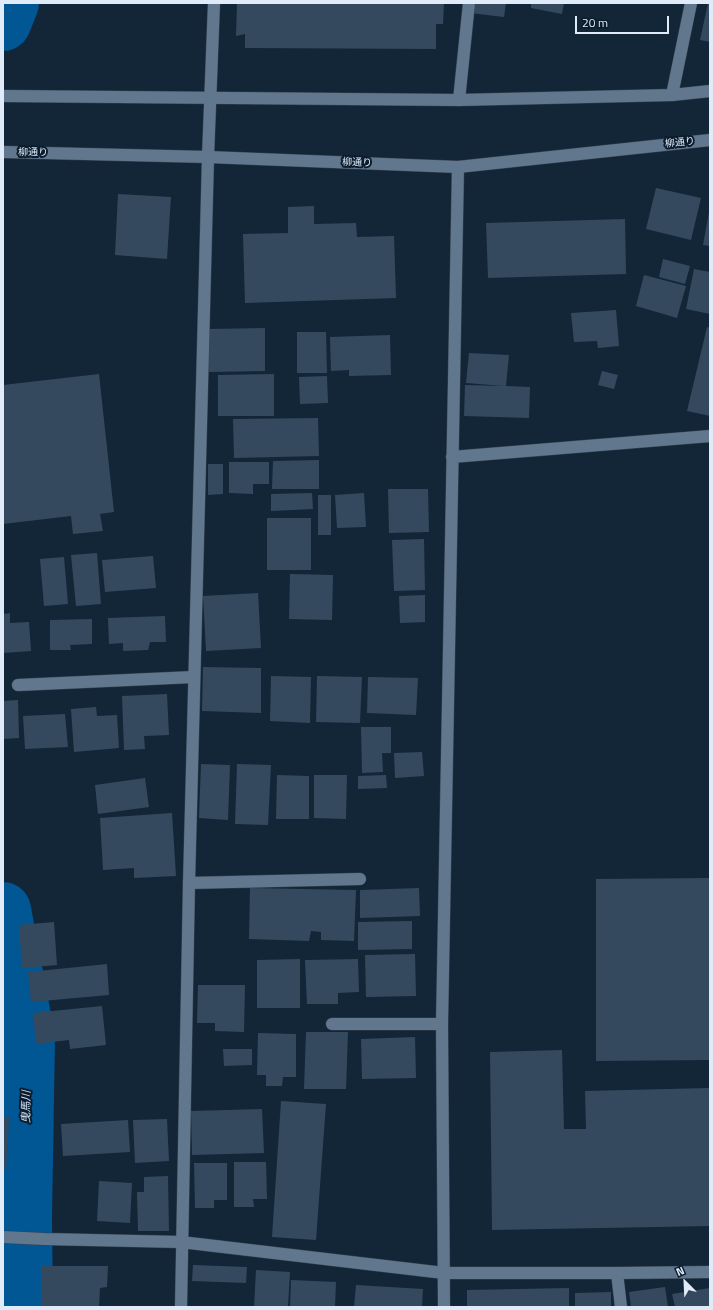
<!DOCTYPE html>
<meta charset="utf-8">
<style>
body{margin:0}
#map{position:relative;width:713px;height:1310px;overflow:hidden;background:#132638;font-family:"Titillium Web",sans-serif}
canvas{display:block}
.frame{position:absolute;inset:0;border:4px solid #dfebf8;pointer-events:none}
.north{position:absolute;left:665px;top:1262px;width:40px;height:40px;-webkit-text-stroke:3px #0a1c2e;paint-order:stroke;rotate:336deg;font-size:11px;font-weight:700;line-height:16px;text-align:center;color:#dfebf8}
.north::after{content:'';display:block;margin:auto;width:14px;height:18px;background:#dfebf8;clip-path:polygon(50% 0,100% 100%,50% 72%,0 100%)}
.scale{position:absolute;left:575px;top:16px;width:94px;height:18px;box-sizing:border-box;border:2px solid #dfebf8;border-top:0;padding-left:5px;font-size:12px;line-height:14px;white-space:nowrap;color:#dfebf8;-webkit-text-stroke:3px #0a1c2e;paint-order:stroke}
</style>
<div id="map">
<canvas width="713" height="1310"></canvas>
<div class="frame"></div>
<div class="north">N</div>
<div class="scale">20 m</div>
</div>
<script>
const g = document.querySelector('canvas').getContext('2d');
g.lineJoin = 'round';
const shape = rows => new Path2D(rows.map(r => 'M' + r).join(''));
function trace(path, color, width, dash) { g.strokeStyle = color; g.lineWidth = width; g.lineCap = dash ? 'butt' : 'round'; g.setLineDash(dash || []); g.stroke(path); }
function paint(path, color) { g.fillStyle = color; g.fill(path, 'evenodd'); }
function write(font, color, halo, rows, align = 'center') {
  g.font = font + ' "Titillium Web","Noto Sans JP",sans-serif'; g.lineWidth = 4; g.setLineDash([]); g.textBaseline = 'middle'; g.strokeStyle = halo; g.fillStyle = color; for (const [text, x, y, turn = 0] of rows) {
    g.save(); g.translate(x, y); g.rotate((+turn || 0) * Math.PI / 180); g.textAlign = isNaN(turn) ? turn : align; if (halo) g.strokeText(text, 0, 0); g.fillText(text, 0, 0); g.restore();
  }
}
trace(shape([
 [3,23,11,3],
 [3,910,27,1038,24,1217,25,1307]
]), '#015694', 56);
paint(shape([
 [237,3,444,3,443,24,436,24,436,49,245,48,245,34,236,36],
 [471,3,506,3,504,17,470,13],
 [531,3,564,3,562,14,531,8],
 [708,3,710,3,710,42,700,40],
 [656,188,701,198,691,240,646,229],
 [118,194,171,197,167,259,115,255],
 [314,206,314,224,356,223,357,237,394,236,396,298,245,303,243,234,288,233,288,207],
 [709,212,710,212,710,246,703,245],
 [625,219,626,274,488,278,486,223],
 [663,259,690,266,685,284,659,277],
 [694,269,710,272,710,314,686,309],
 [644,275,686,286,677,318,636,306],
 [616,310,619,346,598,348,597,341,574,342,571,313],
 [707,327,710,328,710,416,687,411],
 [265,328,265,371,209,372,208,329],
 [297,332,326,332,327,373,297,373],
 [390,335,391,375,349,376,349,370,331,371,330,337],
 [469,353,509,355,506,386,530,387,529,418,464,416,465,385,504,386,466,383],
 [602,371,618,375,614,389,598,385],
 [99,374,114,512,100,514,103,531,73,534,71,516,3,524,3,385],
 [274,374,274,416,218,416,218,375],
 [327,376,328,403,300,404,299,377],
 [318,418,319,456,234,458,233,419],
 [319,460,319,489,272,489,273,461],
 [229,462,269,462,269,484,253,484,253,494,229,493],
 [208,464,223,464,223,494,208,495],
 [388,489,428,489,429,532,389,533],
 [312,493,313,509,271,511,271,494],
 [364,493,366,527,337,528,335,495],
 [318,495,331,495,331,535,318,535],
 [267,518,311,518,311,570,267,570],
 [424,539,425,590,394,591,392,540],
 [97,553,101,604,76,606,71,555],
 [153,556,156,588,105,592,102,560],
 [64,557,68,604,44,606,40,559],
 [290,574,333,575,332,620,289,619],
 [258,593,261,648,206,651,203,596],
 [425,595,425,622,400,623,399,596],
 [10,613,10,623,29,622,31,651,3,653,3,614],
 [165,616,166,642,150,642,148,650,123,651,123,643,109,644,108,618],
 [92,619,92,644,70,645,71,650,50,650,50,620],
 [203,667,261,668,261,713,202,711],
 [271,676,311,677,310,723,270,721],
 [317,676,362,677,360,723,316,722],
 [368,677,418,678,416,715,367,713],
 [167,694,169,735,144,736,145,749,124,750,122,696],
 [18,700,19,738,3,739,3,701],
 [96,707,97,716,117,715,119,748,74,752,71,709],
 [65,714,68,747,25,749,23,716],
 [361,727,391,727,391,753,382,753,383,772,362,773],
 [422,752,424,776,395,778,394,753],
 [201,764,230,765,228,820,199,818],
 [237,764,271,765,268,825,235,824],
 [277,775,309,776,309,819,276,819],
 [314,775,347,775,346,819,314,818],
 [386,775,387,788,358,789,358,776],
 [145,778,149,807,98,814,95,785],
 [172,813,176,876,134,878,134,868,103,870,100,818],
 [709,878,709,1060,596,1061,596,879],
 [250,888,356,890,354,941,321,940,321,932,311,931,309,941,249,939],
 [419,888,420,916,360,918,360,890],
 [412,921,412,949,358,950,358,922],
 [54,922,57,965,22,968,19,925],
 [415,954,416,996,366,997,365,955],
 [300,959,300,1008,257,1008,257,960],
 [358,959,359,992,338,993,338,1004,307,1004,305,960],
 [107,964,109,995,31,1002,28,972],
 [198,985,245,985,244,1032,215,1031,215,1023,197,1023],
 [102,1006,106,1045,70,1049,69,1040,36,1044,33,1013],
 [306,1032,348,1032,346,1089,304,1089],
 [258,1033,296,1034,296,1077,283,1077,282,1086,266,1086,266,1075,257,1075],
 [415,1037,416,1078,362,1079,361,1039],
 [223,1049,252,1049,252,1065,224,1066],
 [562,1050,564,1129,586,1129,585,1091,709,1088,710,1226,492,1230,490,1052],
 [281,1101,326,1104,316,1240,272,1237],
 [262,1109,264,1153,192,1155,191,1111],
 [3,1118,9,1118,6,1170,3,1170],
 [167,1119,169,1161,135,1163,133,1120],
 [128,1120,130,1152,63,1156,61,1124],
 [234,1162,266,1162,267,1199,253,1199,254,1207,234,1207],
 [194,1163,227,1163,227,1200,214,1200,214,1208,195,1208],
 [168,1176,169,1231,138,1231,137,1192,144,1192,144,1177],
 [99,1181,132,1183,130,1223,97,1221],
 [193,1265,247,1267,246,1283,192,1281],
 [41,1266,108,1266,107,1287,100,1288,99,1307,41,1307],
 [256,1270,290,1272,288,1307,254,1307],
 [291,1280,336,1282,335,1307,290,1307],
 [356,1285,423,1289,422,1307,354,1307],
 [665,1287,668,1307,631,1307,629,1292],
 [569,1288,569,1307,467,1307,467,1290],
 [710,1288,710,1307,675,1307,672,1294],
 [611,1292,611,1307,575,1307,575,1293]
]), '#35495e');
const service = shape([
 [18,685,194,677],
 [189,883,360,879],
 [332,1024,442,1024],
 [617,1273,621,1307]
]);
const minor = shape([
 [672,95,691,3],
 [459,100,469,3],
 [452,457,710,436],
 [3,1237,44,1239,181,1242,444,1273,617,1273,710,1272],
 [181,1307,189,883,208,157,214,3],
 [444,1307,442,1024,458,167]
]);
const tertiary = shape([
 [3,96,459,100,672,95,710,91],
 [3,152,208,157,458,167,710,140]
]);
trace(service, '#364353', 13);
trace(minor, '#364353', 13);
trace(tertiary, '#364353', 13);
trace(service, '#61778d', 12);
trace(minor, '#61778d', 12);
trace(tertiary, '#61778d', 12);
write('10px', '#dfebf8', '#0a1c2e', [
 ["柳通り",680,143,-6],
 ["柳通り",33,153,1],
 ["柳通り",357,163,2]
]);
write('italic 11px', '#d3e4f5', '#0a1c2e', [
 ["曳馬川",27,1107,-89]
]);
</script>
